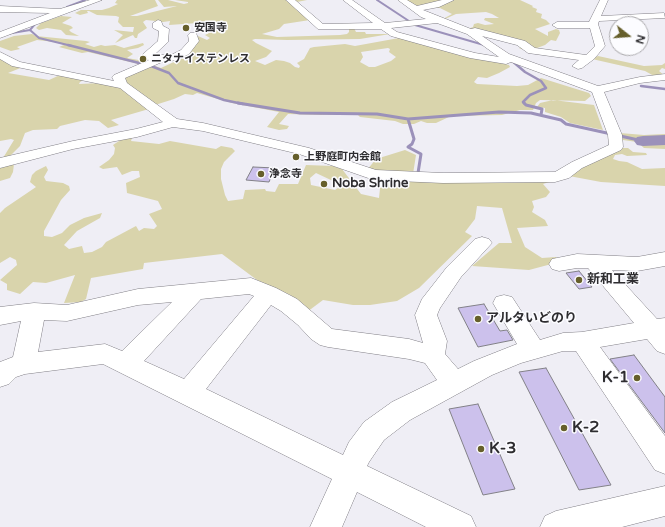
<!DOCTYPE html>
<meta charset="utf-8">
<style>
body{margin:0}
#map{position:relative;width:665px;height:527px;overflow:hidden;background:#efeef5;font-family:"Varela Round",sans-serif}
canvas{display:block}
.north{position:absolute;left:609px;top:16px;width:40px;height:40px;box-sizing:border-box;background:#fcfcff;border:1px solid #aaa9ac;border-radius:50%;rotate:107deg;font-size:11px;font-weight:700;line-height:16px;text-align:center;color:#2e2d30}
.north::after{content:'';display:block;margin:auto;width:14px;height:18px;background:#665f2b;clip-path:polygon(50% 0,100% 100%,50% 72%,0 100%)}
</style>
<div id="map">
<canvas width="665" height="527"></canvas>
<div class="north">N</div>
</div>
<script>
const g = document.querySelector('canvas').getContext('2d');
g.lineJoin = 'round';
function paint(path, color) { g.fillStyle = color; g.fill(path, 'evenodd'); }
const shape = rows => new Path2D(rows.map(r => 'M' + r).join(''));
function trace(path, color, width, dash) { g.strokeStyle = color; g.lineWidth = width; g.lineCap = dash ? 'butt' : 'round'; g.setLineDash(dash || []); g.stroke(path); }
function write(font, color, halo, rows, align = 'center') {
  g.font = font + ' "Varela Round","Noto Sans JP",sans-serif'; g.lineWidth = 3; g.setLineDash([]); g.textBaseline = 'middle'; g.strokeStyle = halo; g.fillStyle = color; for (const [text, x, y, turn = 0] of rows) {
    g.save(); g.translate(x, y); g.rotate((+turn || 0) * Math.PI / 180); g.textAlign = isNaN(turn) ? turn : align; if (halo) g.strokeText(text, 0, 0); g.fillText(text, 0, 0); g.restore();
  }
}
paint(shape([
 [117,0,155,0,158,6,130,16,137,16,177,6,164,7,158,0,168,0,184,4,188,3,188,2,175,0,307,0,297,2,293,5,310,20,284,24,279,29,262,34,277,37,340,35,347,34,349,32,349,28,354,28,356,32,365,32,366,34,390,34,360,39,287,40,255,39,252,40,256,43,272,51,266,57,255,61,265,65,276,60,284,61,290,63,295,67,299,68,300,66,297,63,304,59,310,48,314,47,345,44,355,46,399,38,509,65,510,67,499,73,487,78,478,77,474,82,477,84,517,86,528,85,541,78,589,93,591,96,585,101,540,100,536,103,533,110,520,110,502,115,451,116,436,123,427,123,421,121,414,124,403,124,395,121,360,117,357,114,321,115,288,114,279,124,289,126,287,129,279,130,267,127,279,112,232,103,197,93,193,95,185,94,174,99,155,105,126,85,124,77,152,65,161,68,176,61,175,59,196,45,198,41,198,36,207,40,210,38,205,35,211,32,214,26,211,22,169,25,170,21,156,23,156,21,146,20,143,22,147,28,138,34,137,38,135,38,133,35,115,43,123,35,114,30,133,32,134,27,123,27,118,22,119,17,116,16,97,15,89,11,87,11,88,13,80,15,75,13,81,10,102,10,109,8,118,4,115,3],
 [388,48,390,49,389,52,396,57,391,61,375,67,369,67,360,62,363,57,361,52],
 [405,0,520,0,533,6,532,7,537,9,536,12,542,14,541,18,546,20,550,24,535,29,548,36,548,32,556,29,559,30,560,33,556,41,551,40,545,45,532,50,521,49,519,48,524,46,468,29,473,27,474,24,478,23,485,25,494,24,484,20,485,18,499,18,492,14,486,12,456,14,445,19,443,19,452,14,440,8,419,8],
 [61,16,72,17,62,23,71,26,73,28,69,30,71,32,79,36,66,35,61,30,47,28,39,30,36,28,41,23],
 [32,34,36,36,86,41,90,42,85,44,94,47,101,45,105,46,115,45,124,48,143,43,144,45,138,48,127,50,133,54,127,58,150,62,143,65,88,52,82,53,59,47,64,45,55,42,37,40,17,47,20,49,11,51,0,47,0,41,14,36],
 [598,56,644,66,662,65,665,63,665,69,662,68,659,71,665,76,654,76,645,71,592,59],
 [0,58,23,67,8,73,49,80,60,75,85,79,80,82,79,84,101,83,120,87,149,109,111,120,119,125,108,128,99,121,85,120,60,126,57,129,33,130,25,133,20,146,9,157,3,158,14,140,11,139,0,141],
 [553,100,594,105,603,130,570,123,561,117,545,112,545,108,537,107,540,103],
 [620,133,644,135,665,134,665,149,644,148,637,142,623,140],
 [128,137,132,138,131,141,159,144,170,141,216,149,221,146,232,148,235,151,224,162,221,169,221,179,225,195,228,201,243,199,245,190,265,189,266,191,275,192,279,184,298,184,306,165,333,166,342,169,361,194,379,198,381,179,549,182,543,184,550,192,546,197,532,201,534,207,532,212,545,220,548,226,517,228,525,247,542,258,556,257,559,262,529,270,472,266,499,243,512,243,502,208,477,206,475,219,465,232,472,236,419,288,397,301,370,305,353,305,323,300,307,312,290,295,257,280,222,254,144,263,143,269,91,278,86,299,81,302,64,303,75,275,46,283,33,282,20,294,7,290,7,284,0,280,17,265,16,260,10,257,0,263,0,213,5,208,36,187,30,182,32,175,36,171,46,166,48,170,44,177,46,181,63,183,69,186,70,190,61,200,44,231,44,236,52,237,62,233,70,225,84,218,102,213,100,218,77,231,64,245,69,249,82,246,84,253,92,252,102,247,106,242,136,226,139,231,144,228,154,229,157,226,149,214,162,209,158,201,127,193,126,183,140,177,139,171,132,171,122,175,117,167,103,169,99,167,109,160,114,154,115,148,113,145,122,139],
 [316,173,333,181,341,186,335,190,311,185,310,178],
 [623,148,628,148,633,152,646,153,647,155,627,156,622,154,615,155,613,159,619,161,627,162,642,169,665,168,665,186,601,182,569,176,587,163],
 [405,150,416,155,413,174,367,170,376,159],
 [14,164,13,172,10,178,0,181,0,168]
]), '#d9d4ac');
trace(shape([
 [377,0,415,25,484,45],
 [67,7,85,0],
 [35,24,30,30,39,38,72,46],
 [0,35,30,30]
]), '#9b91ba', 2);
trace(shape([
 [68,45,151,66,169,73,178,83,224,100,243,104],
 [511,60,525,72,541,81,546,88,530,95,523,102,525,104],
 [641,86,665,89]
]), '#9b91ba', 2.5);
trace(shape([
 [238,103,300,113,377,114,408,119,499,112,531,113,561,120,566,124,643,141],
 [524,103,526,105,542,109,541,115],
 [408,119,414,139,412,144,408,147,421,154,418,173]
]), '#9b91ba', 3);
paint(shape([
 [665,135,665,145,643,146,637,145,634,141,637,137,643,136,665,135]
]), '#9b91ba');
const building = shape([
 [253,167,275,168,269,182,246,180,253,167],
 [579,271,592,287,579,289,566,273,579,271],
 [484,304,500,331,507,330,513,340,478,347,458,308,484,304],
 [634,355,665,397,665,433,610,359,634,355],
 [546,368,611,485,579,490,519,372,546,368],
 [478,404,515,489,483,495,449,409,478,404]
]);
paint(building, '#ccc1ec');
trace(building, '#828187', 1);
const minor = shape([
 [90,0,102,0,0,38,0,32,50,13,0,12,0,6,60,9,90,0],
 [286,0,295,0,323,24,373,23,343,0,352,0,385,23,426,19,421,17,398,0,407,0,417,6,442,0,454,0,439,7,423,10,471,29,475,28,525,41,535,48,586,55,595,46,590,28,557,28,552,25,557,22,589,22,600,0,608,0,601,16,664,13,665,18,599,21,598,24,605,46,594,59,582,68,578,69,572,66,579,60,528,53,517,45,482,36,509,54,598,86,640,77,665,74,665,80,640,83,604,92,622,135,623,147,621,150,582,168,569,178,555,182,443,183,374,180,299,154,203,131,173,127,137,137,73,149,0,168,0,158,73,141,136,129,163,122,120,88,12,66,0,59,0,52,20,62,114,81,112,77,114,75,149,60,144,59,142,55,158,41,159,31,153,28,153,23,158,20,161,21,163,26,169,29,168,42,154,55,171,55,181,50,189,41,188,35,190,33,196,33,199,41,189,54,177,60,162,62,125,78,127,83,177,119,203,123,309,148,376,170,443,173,555,172,572,162,609,145,608,135,592,92,511,62,506,64,470,58,391,36,381,29,318,29,286,0],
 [437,23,467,34,499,57,475,53,397,32,391,28,437,23],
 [482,237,489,239,492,243,461,277,440,308,437,315,447,341,445,354,458,369,474,361,517,344,493,303,496,297,504,295,512,297,540,340,563,333,582,332,634,323,588,268,577,268,559,271,552,269,549,264,552,259,577,254,637,257,665,252,665,266,637,271,612,270,657,319,665,318,665,354,657,351,647,339,600,347,665,436,665,474,655,470,576,351,563,351,521,363,492,375,410,420,384,440,369,462,367,466,471,516,476,527,426,527,357,492,342,527,310,527,332,479,103,364,25,374,16,377,9,384,0,387,0,362,13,357,21,321,0,325,0,307,34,303,67,305,138,289,251,278,276,288,297,299,332,329,409,339,423,343,415,315,422,299,447,267,475,239,482,237],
 [249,294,254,296,184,379,144,361,201,299,249,294],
 [172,302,122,351,105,344,38,352,44,320,67,321,138,305,172,302],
 [271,305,281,311,298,325,311,339,320,345,328,347,409,359,425,363,437,380,392,402,364,422,349,442,343,455,206,389,271,305],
 [665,486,665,516,622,527,540,527,545,516,556,511,665,486]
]);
trace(minor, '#817f86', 1);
paint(minor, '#fff');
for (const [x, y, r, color] of [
 [186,28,4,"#665f2b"],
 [143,59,4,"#665f2b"],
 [296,157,4,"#665f2b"],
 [261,174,4,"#665f2b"],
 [324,184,4,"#665f2b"],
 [579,280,4,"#665f2b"],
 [478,319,4,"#665f2b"],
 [637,378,4,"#665f2b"],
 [564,428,4,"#665f2b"],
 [481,449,4,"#665f2b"]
]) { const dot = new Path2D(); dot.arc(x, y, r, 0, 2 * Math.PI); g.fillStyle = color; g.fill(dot); trace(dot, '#fcfcff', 1.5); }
write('bold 11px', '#2e2d30', '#fcfcff', [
 ["安国寺",194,28],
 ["ニタナイステンレス",151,59],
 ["上野庭町内会館",304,157],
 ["浄念寺",269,174]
], 'left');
write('bold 13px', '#2e2d30', '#fcfcff', [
 ["Noba Shrine",332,184],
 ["新和工業",587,280],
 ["アルタいどのり",486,319]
], 'left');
write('bold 16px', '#2e2d30', '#fcfcff', [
 ["K-1",629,378,"right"],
 ["K-2",572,428],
 ["K-3",489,449]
], 'left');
</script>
